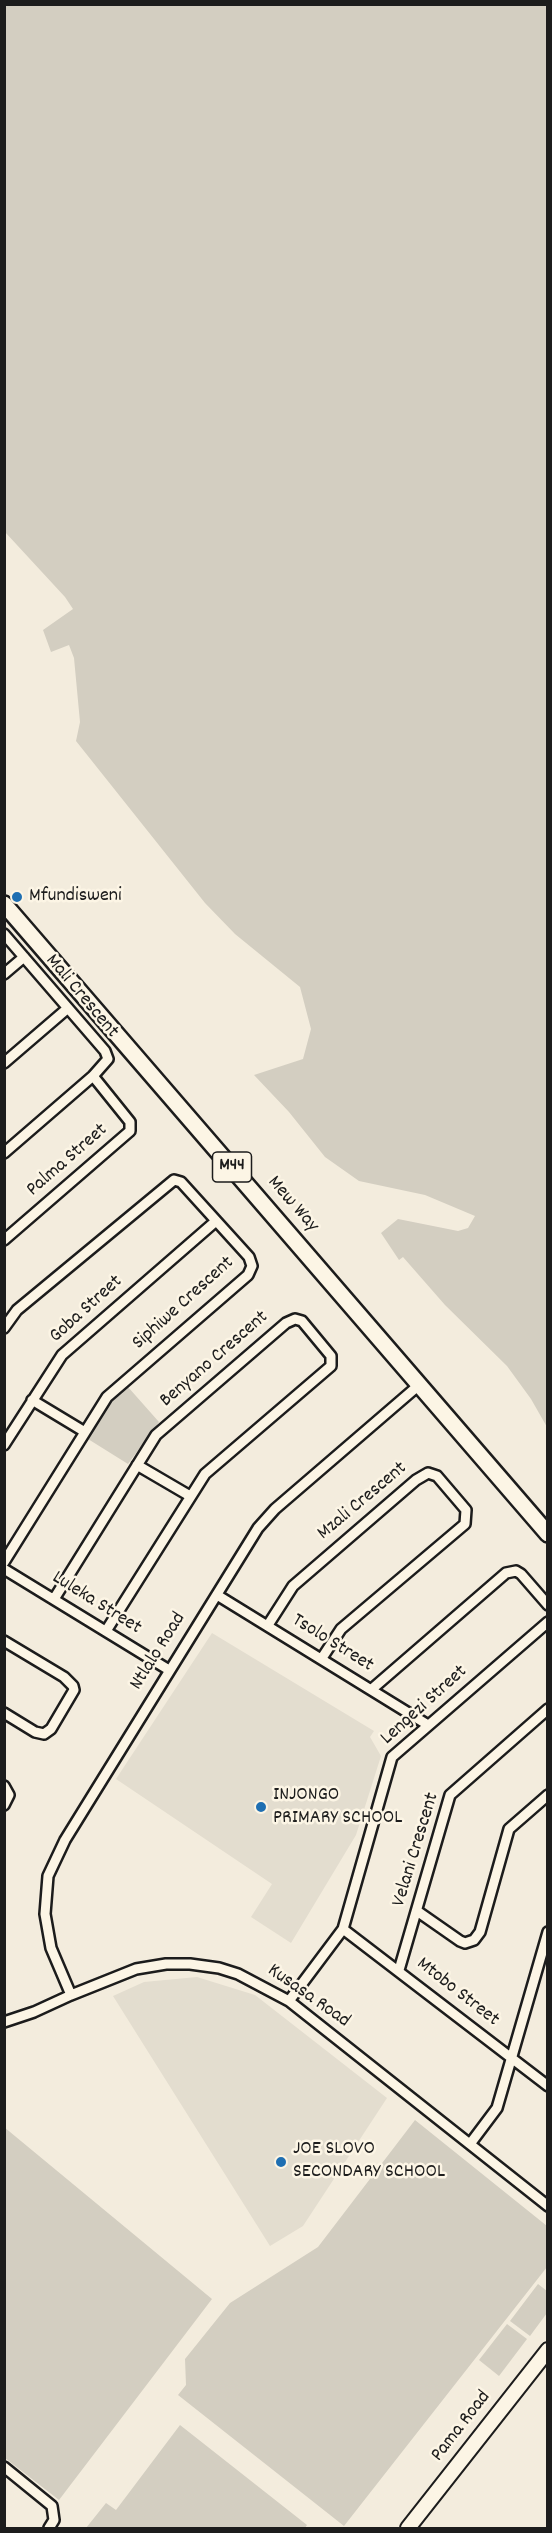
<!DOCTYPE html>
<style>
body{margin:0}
#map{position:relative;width:552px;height:2533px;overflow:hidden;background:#f3ecdd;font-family:Dekko,sans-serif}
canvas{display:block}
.frame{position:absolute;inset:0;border:6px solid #1c1c1c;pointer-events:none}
</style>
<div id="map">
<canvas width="552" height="2533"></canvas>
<div class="frame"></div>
</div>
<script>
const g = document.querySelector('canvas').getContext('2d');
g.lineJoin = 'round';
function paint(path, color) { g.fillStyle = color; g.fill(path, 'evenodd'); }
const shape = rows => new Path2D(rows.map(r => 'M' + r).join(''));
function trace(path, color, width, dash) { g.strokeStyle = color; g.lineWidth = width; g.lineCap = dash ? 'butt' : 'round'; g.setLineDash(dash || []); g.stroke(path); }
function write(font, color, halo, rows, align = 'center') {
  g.font = font + ' Dekko,sans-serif'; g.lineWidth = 5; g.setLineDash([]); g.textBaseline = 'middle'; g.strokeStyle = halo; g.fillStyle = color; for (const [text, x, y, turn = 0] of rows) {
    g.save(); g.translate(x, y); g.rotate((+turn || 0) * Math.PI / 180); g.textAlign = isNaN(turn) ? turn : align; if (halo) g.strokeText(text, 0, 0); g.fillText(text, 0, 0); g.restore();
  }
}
paint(shape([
 [212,1633,374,1731,370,1737,381,1756,356,1835,291,1943,251,1917,272,1884,116,1779],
 [197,1977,255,1995,387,2098,303,2226,270,2246,113,1996,144,1982]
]), '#e3ddcf');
paint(shape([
 [5,4,547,5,547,1427,531,1399,507,1366,445,1305,403,1257,399,1260,381,1233,398,1219,458,1231,468,1228,475,1216,425,1195,359,1181,325,1157,289,1112,254,1075,303,1059,311,1029,300,987,235,934,205,903,76,741,80,722,74,658,69,645,51,652,43,630,73,609,65,597,5,532],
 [128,1387,159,1422,128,1464,88,1439,108,1405],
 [415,2120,547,2226,547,2267,344,2526,178,2395,186,2385,185,2359,230,2303,318,2247],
 [4,2127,212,2299,59,2500,5,2458],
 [538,2284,547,2291,547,2313,530,2336,510,2321],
 [507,2324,527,2339,499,2376,479,2360],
 [180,2425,307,2525,305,2528,86,2528,106,2503,116,2510]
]), '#d3cec1');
const street = shape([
 [4,934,105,1051,108,1059,93,1076,4,1153],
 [4,974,24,957],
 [4,1063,68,1008],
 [4,1240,130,1131,130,1122,93,1076],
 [4,1328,17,1310,174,1180,181,1182,249,1257,252,1266,248,1275,107,1397,4,1562],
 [32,1400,85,1432],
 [4,1445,62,1355,216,1221],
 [137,1465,190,1496],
 [4,1569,169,1670],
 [217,1595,428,1725],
 [54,1599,156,1435,286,1323,295,1319,302,1321,331,1356,331,1366,205,1474,106,1631],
 [268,1625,293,1586,416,1480,428,1473,437,1476,466,1510,465,1524,341,1629,322,1658],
 [4,1641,64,1677,73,1686,74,1690,51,1729,44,1734,35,1732,4,1713],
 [372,1689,506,1573,516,1571,521,1574,548,1605],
 [4,1786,9,1795,4,1805],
 [417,1911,460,1941,465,1943,474,1940,480,1932,509,1829,548,1795],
 [343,1929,548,2086],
 [399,1970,450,1795,548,1709],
 [71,1995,51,1948,45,1914,48,1876,65,1840,258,1528,275,1509,419,1385],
 [289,2001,343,1929,392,1757,548,1622],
 [4,2022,34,2012,71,1995,136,1969,166,1964,190,1964,219,1968,238,1974,289,2001,548,2206],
 [470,2144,497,2108,548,1932],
 [4,2467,52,2506,54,2520,49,2528]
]);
const secondary = shape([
 [408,2528,548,2350]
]);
const primary = shape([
 [4,904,548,1534]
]);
trace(street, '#1c1c1c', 14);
trace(secondary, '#1c1c1c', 18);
trace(primary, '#1c1c1c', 20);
trace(street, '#fcf5e5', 9);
trace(secondary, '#fcf5e5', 14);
trace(primary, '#fcf5e5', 15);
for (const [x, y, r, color] of [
 [17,897,6,"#1f6fb2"],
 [261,1807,6,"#1f6fb2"],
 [281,2162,6,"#1f6fb2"]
]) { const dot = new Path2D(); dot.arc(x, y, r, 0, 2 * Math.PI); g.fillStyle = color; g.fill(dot); trace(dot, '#fcf5e5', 2); }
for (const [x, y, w] of [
 [232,1167,39]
]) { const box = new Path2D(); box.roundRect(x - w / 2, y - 15, w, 30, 4.5); g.fillStyle = '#fcf5e5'; g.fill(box); trace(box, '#1c1c1c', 1.5); }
write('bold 18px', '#1c1c1c', null, [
 ["M44",232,1167]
]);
write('20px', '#1c1c1c', '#fcf5e5', [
 ["Mfundisweni",29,897],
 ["INJONGO",273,1796],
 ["PRIMARY SCHOOL",273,1819],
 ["JOE SLOVO",293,2150],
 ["SECONDARY SCHOOL",293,2173]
], 'left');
write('20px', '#1c1c1c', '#fcf5e5', [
 ["Mali Crescent",81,997,50],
 ["Palma Street",68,1161,-41],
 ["Mew Way",292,1205,49],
 ["Siphiwe Crescent",184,1304,-42],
 ["Goba Street",87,1310,-42],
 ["Benyano Crescent",215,1360,-41],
 ["Mzali Crescent",363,1502,-40],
 ["Luleka Street",96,1604,32],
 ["Tsolo Street",332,1644,32],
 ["Ntlalo Road",159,1652,-58],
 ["Lengezi Street",425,1706,-42],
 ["Velani Crescent",417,1850,-73],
 ["Mtobo Street",457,1993,38],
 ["Kusasa Road",308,1997,35],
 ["Pama Road",462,2427,-52]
]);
</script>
